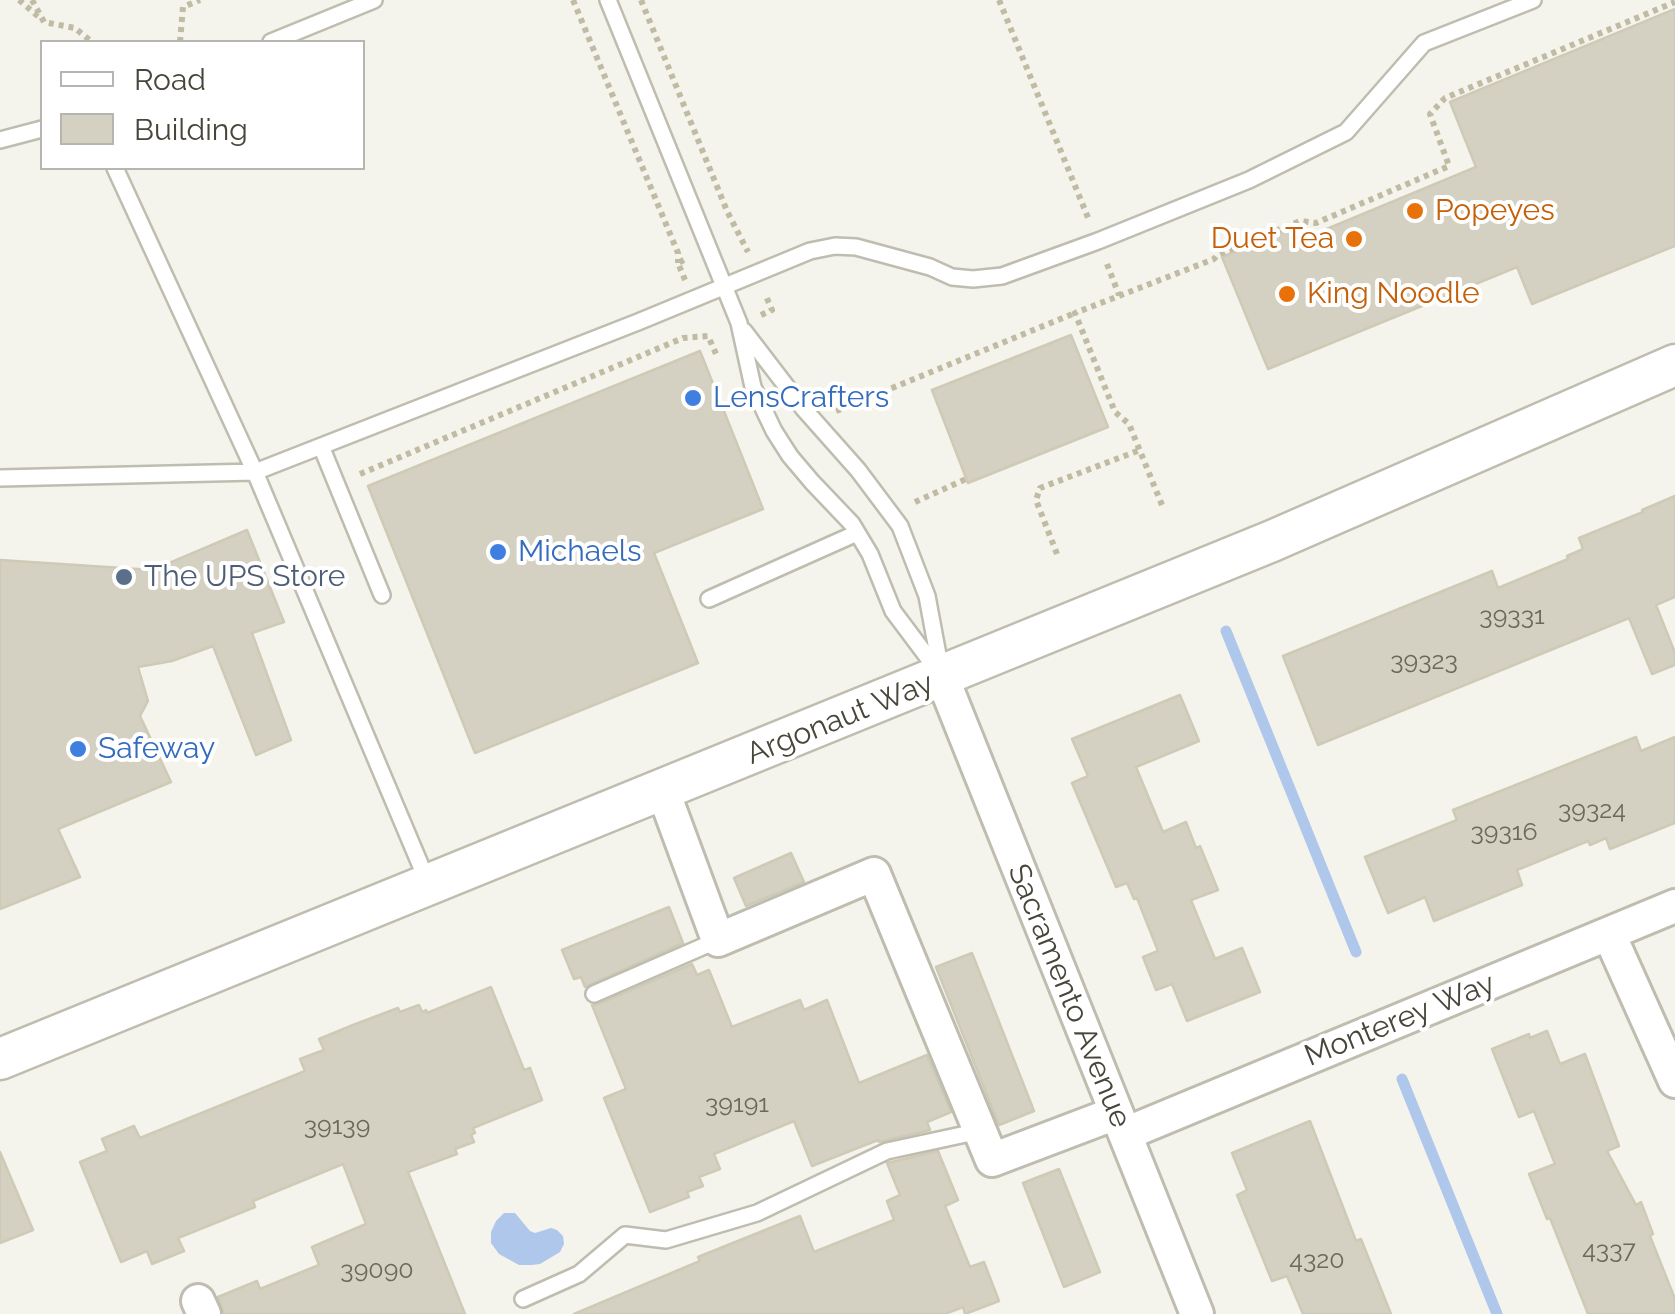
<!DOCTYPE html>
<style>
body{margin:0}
#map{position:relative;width:1675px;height:1314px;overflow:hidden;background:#f4f3ec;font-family:Raleway,sans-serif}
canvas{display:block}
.legend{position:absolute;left:40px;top:40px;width:325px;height:130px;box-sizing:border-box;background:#fff;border:2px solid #b6b5b0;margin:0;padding:12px 18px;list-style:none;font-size:30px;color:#48453a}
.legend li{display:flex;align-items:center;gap:20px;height:50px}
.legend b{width:50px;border:2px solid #b6b5b0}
</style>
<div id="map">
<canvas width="1675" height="1314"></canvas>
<ul class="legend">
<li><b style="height:12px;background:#fff"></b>Road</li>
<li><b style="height:28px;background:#d5d1c2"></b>Building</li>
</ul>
</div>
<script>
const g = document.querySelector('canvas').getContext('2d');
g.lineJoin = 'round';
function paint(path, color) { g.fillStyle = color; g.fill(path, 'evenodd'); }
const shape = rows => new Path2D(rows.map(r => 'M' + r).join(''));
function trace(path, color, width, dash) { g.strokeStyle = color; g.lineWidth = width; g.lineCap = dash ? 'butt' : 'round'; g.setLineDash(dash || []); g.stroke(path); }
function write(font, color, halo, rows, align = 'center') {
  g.font = font + ' Raleway,sans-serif'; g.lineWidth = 8; g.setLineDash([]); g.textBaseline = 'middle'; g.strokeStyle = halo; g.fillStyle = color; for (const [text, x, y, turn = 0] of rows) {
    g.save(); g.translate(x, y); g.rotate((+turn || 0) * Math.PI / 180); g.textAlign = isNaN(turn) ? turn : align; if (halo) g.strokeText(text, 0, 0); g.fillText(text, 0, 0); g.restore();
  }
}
paint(shape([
 [504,1213,515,1213,530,1231,535,1233,551,1228,557,1230,563,1236,564,1244,560,1252,540,1264,531,1265,519,1265,499,1254,491,1243,491,1232,496,1221]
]), '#afc7ea');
trace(shape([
 [1226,631,1356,952],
 [1402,1079,1497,1314]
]), '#afc7ea', 11);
const building = shape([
 [1675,9,1675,246,1532,304,1517,267,1268,369,1222,257,1300,225,1305,238,1476,167,1450,102,1675,9],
 [1071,335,1108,427,968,483,932,390,1071,335],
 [700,351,763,509,654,553,698,663,475,753,368,486,700,351],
 [1675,496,1675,597,1656,605,1675,653,1675,665,1652,674,1629,618,1318,745,1283,656,1492,571,1498,588,1568,559,1567,556,1583,549,1579,538,1643,512,1642,510,1675,496],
 [247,530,284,622,252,633,291,740,256,755,213,646,172,661,138,667,148,701,140,716,171,782,58,829,80,877,0,909,0,560,153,570,247,530],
 [1180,695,1199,741,1136,767,1163,832,1186,822,1196,848,1200,846,1218,890,1191,900,1215,959,1242,948,1260,992,1187,1021,1172,984,1156,990,1143,957,1158,951,1137,898,1134,899,1127,883,1116,887,1072,783,1088,776,1072,739,1180,695],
 [1636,737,1641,751,1675,737,1675,823,1610,849,1606,838,1590,845,1588,841,1517,870,1522,885,1434,921,1425,897,1388,913,1365,857,1457,820,1453,810,1636,737],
 [791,853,804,882,746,906,734,878,791,853],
 [669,907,683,943,585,987,581,977,574,979,562,950,669,907],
 [972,953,1034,1111,999,1125,936,967,972,953],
 [692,964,697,975,709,970,732,1027,800,1000,804,1010,827,1000,859,1083,927,1055,951,1112,927,1122,930,1130,879,1142,878,1140,812,1166,794,1121,714,1154,720,1169,699,1177,703,1186,687,1192,689,1197,650,1212,604,1098,626,1089,592,1005,598,1004,692,964],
 [491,987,524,1070,530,1068,542,1100,473,1128,475,1133,471,1135,474,1142,455,1149,457,1154,408,1172,465,1314,224,1314,218,1297,257,1281,260,1289,319,1265,312,1247,366,1224,343,1164,253,1201,255,1207,178,1238,184,1251,152,1264,147,1251,121,1262,80,1162,107,1151,102,1139,134,1126,140,1138,305,1071,300,1059,324,1050,319,1039,353,1025,398,1008,400,1012,419,1005,422,1012,426,1010,427,1013,491,987],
 [1547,1031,1560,1064,1585,1054,1619,1146,1607,1151,1636,1205,1641,1202,1653,1234,1650,1236,1675,1299,1675,1314,1588,1314,1550,1218,1547,1219,1529,1174,1555,1164,1534,1111,1519,1117,1492,1049,1529,1034,1530,1038,1547,1031],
 [1310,1121,1356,1241,1361,1239,1391,1314,1303,1314,1287,1276,1272,1281,1237,1195,1247,1190,1232,1153,1310,1121],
 [938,1151,958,1200,945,1206,970,1267,984,1262,999,1301,965,1314,963,1307,945,1314,574,1314,700,1261,698,1257,800,1216,814,1252,894,1220,887,1201,900,1195,887,1163,938,1151],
 [0,1152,33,1230,0,1243,0,1152],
 [1059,1169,1100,1272,1064,1287,1023,1183,1059,1169]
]);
paint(building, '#d5d1c2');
trace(building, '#cfcab6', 2.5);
const service = shape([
 [608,0,739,323,753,387,774,431,790,456,812,482,852,524,870,554,893,611,941,675],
 [271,42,374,0],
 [0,140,42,129],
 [115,168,255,472,428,883],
 [744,331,803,408,858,470,900,526,927,596,941,671],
 [321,446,382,595],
 [0,478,255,472,638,322,810,251,835,246,856,247,930,267,952,277,973,279,1002,276,1098,241,1249,180,1346,132,1424,43,1533,0],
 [709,599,857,533],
 [594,994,718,940],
 [523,1299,579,1274,625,1235,666,1240,757,1213,887,1151,980,1131]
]);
const minor = shape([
 [942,677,1197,1314],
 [663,791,718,940,874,874,992,1160,1116,1113],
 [1609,934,1675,1081],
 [1125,1134,1675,906],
 [198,1301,204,1314]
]);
const tertiary = shape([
 [0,1059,1272,541,1675,365]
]);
trace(service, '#bfbdaf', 20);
trace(minor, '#bfbdaf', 38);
trace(tertiary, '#bfbdaf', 45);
trace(shape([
 [19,0,40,18],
 [32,0,44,22,75,28,92,42],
 [573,0,678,253,678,263],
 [641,0,727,211,748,252],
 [999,0,1089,220],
 [180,42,183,7,200,0],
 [1107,264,1119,295],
 [685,280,678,263,686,259],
 [761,315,772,310,766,296],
 [836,411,1075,313],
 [360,474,683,338,708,336,717,356],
 [915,502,966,479],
 [1162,505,1129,424,1115,412,1075,313,1214,259,1217,255,1300,221,1316,223,1449,166,1430,114,1445,98,1675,2],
 [1057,554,1036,500,1040,488,1140,450]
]), '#c0bba2', 6, [5, 5]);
trace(service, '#fff', 15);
trace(minor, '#fff', 32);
trace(tertiary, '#fff', 40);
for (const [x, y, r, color] of [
 [1415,211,10,"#e8710a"],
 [1354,239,10,"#e8710a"],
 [1287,294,10,"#e8710a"],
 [693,398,10,"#3f7fe0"],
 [498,552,10,"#3f7fe0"],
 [124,577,10,"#5c6f8a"],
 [78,749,10,"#3f7fe0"]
]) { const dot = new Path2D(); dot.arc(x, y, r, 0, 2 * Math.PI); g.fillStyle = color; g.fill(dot); trace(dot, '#fff', 4); }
write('25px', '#6b685c', null, [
 ["39331",1512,616],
 ["39323",1424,661],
 ["39324",1592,810],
 ["39316",1504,832],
 ["39191",737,1104],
 ["39139",337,1126],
 ["4337",1609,1250],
 ["4320",1317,1260],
 ["39090",377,1270]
]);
write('30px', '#c56008', '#fff', [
 ["Popeyes",1435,211],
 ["Duet Tea",1334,239,"right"],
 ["King Noodle",1307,294]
], 'left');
write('30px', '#366cbe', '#fff', [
 ["LensCrafters",713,398],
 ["Michaels",518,552],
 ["Safeway",98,749]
], 'left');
write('30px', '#4e5e75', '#fff', [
 ["The UPS Store",144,577]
], 'left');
write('30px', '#48453a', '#fff', [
 ["Argonaut Way",840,719,-22],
 ["Sacramento Avenue",1069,996,68],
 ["Monterey Way",1400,1020,-22]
]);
</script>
